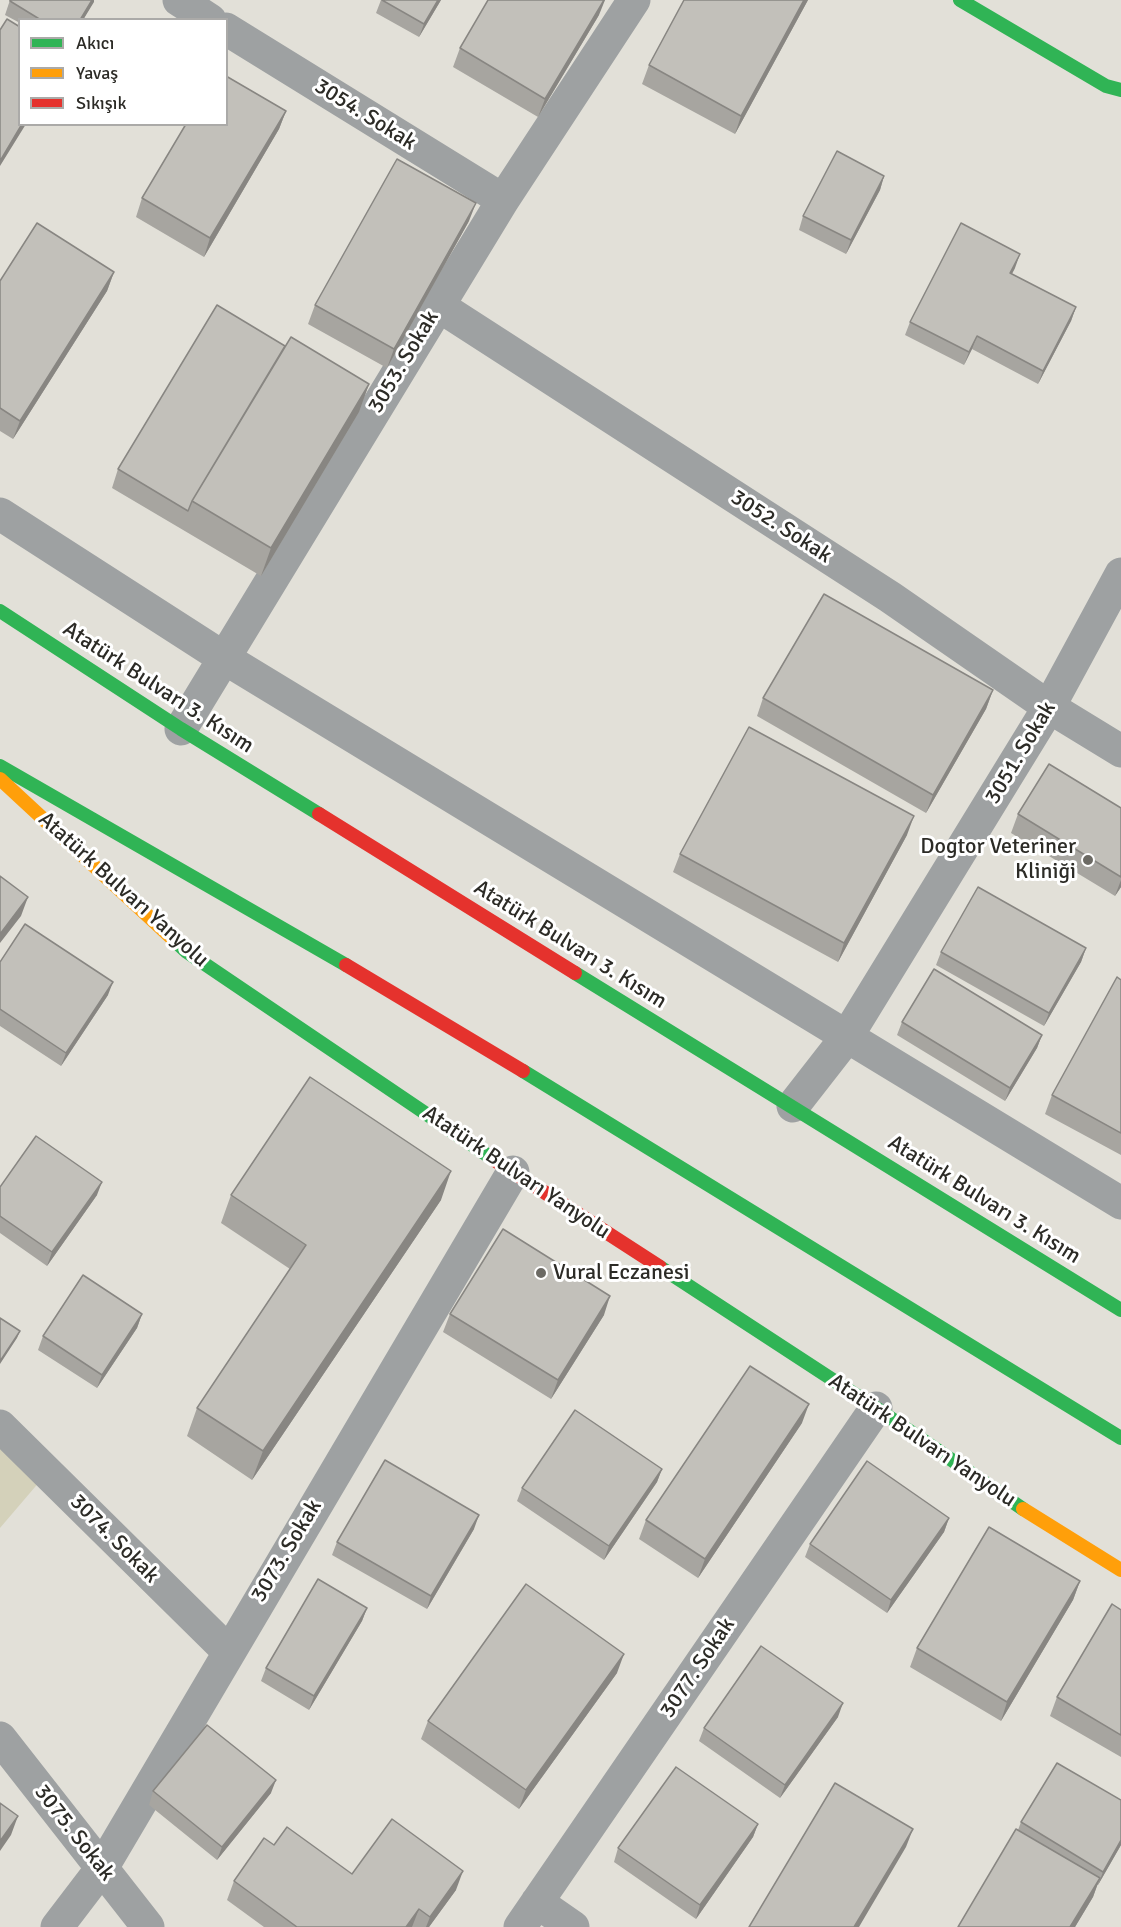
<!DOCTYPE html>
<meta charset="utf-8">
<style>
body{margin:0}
#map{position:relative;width:1121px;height:1927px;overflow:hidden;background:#e2e0d8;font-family:Signika,sans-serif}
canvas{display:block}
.legend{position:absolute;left:18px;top:18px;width:210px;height:108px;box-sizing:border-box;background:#fff;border:2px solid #abaaa8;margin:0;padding:8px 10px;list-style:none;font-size:18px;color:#2c2b26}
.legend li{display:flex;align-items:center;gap:12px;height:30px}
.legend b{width:30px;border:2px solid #abaaa8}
</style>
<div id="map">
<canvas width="1121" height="1927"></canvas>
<ul class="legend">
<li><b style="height:8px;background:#30b455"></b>Akıcı</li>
<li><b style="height:8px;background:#ff9f0a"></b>Yavaş</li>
<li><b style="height:8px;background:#e5322d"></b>Sıkışık</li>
</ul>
</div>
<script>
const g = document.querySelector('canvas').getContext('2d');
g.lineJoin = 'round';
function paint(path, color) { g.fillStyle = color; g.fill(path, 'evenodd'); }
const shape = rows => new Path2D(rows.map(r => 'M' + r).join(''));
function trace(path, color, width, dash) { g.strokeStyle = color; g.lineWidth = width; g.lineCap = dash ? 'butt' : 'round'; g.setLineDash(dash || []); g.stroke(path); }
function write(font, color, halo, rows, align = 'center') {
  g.font = font + ' Signika,sans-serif'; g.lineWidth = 6; g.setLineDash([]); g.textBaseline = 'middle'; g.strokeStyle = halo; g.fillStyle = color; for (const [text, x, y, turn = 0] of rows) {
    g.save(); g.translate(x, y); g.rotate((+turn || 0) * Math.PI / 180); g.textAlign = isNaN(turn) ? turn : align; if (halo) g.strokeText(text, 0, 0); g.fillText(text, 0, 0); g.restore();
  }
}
paint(shape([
 [0,1446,41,1480,0,1528]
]), '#d4d1ba');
trace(shape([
 [179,0,210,20],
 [226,29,503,200],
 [439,306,890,597,1049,707,1121,751],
 [0,514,224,658,1121,1203],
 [181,729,503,200,634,0],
 [793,1106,846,1038,1049,707,1121,574],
 [0,1426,228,1651],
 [0,1738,148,1927],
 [537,1902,573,1927],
 [57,1927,102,1868,513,1172],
 [520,1927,876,1408]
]), '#9ea1a2', 33);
trace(shape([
 [960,0,1106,86,1121,90],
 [0,611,181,729,319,814],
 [0,766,346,965],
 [174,940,187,952,493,1159],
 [575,973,1121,1310],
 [523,1071,1121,1438],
 [660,1267,876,1408,1023,1509]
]), '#30b455', 14);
trace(shape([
 [0,779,174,940],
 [1023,1509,1121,1570]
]), '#ff9f0a', 14);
trace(shape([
 [319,814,575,973],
 [346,965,523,1071],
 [493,1159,660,1267]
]), '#e5322d', 14);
paint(shape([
 [10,0,94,0,83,20,20,20,20,23,5,15],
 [381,0,441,0,419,37,376,13],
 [684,0,808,0,735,134,642,84,649,65],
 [599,15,538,117,453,67,460,48],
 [286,111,279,129,204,257,136,217,142,198],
 [884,176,880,190,846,254,799,230,803,216],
 [469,221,387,368,308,324,315,305],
 [1015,268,1012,274,1076,307,1071,321,1038,384,972,349,964,365,905,335,910,322],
 [114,272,107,291,13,439,0,431,0,281],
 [285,346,369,384,359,412,261,576,112,488,118,469],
 [993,690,986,709,926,813,757,716,763,698],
 [1121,808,1121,887,1115,896,1011,833,1018,814],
 [907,835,838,962,673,872,680,854],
 [1086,948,1081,962,1044,1026,936,965,941,952],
 [0,962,108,995,61,1066,0,1026],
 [1121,980,1121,1155,1045,1114,1052,1095],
 [902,1022,1042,1035,1037,1048,1005,1101,897,1035],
 [0,1187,97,1195,47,1266,0,1233],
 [231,1195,441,1200,252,1480,187,1436,197,1408,290,1269,221,1223],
 [142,1314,137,1328,97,1388,38,1350,43,1336],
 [450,1314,604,1315,551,1399,443,1332],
 [802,1423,698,1578,639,1539,646,1520],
 [662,1469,657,1482,604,1560,517,1501,522,1488],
 [949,1518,944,1532,887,1613,805,1557,810,1544],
 [474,1529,427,1609,332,1555,337,1542],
 [1080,1581,1073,1600,1001,1721,910,1667,917,1648],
 [367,1608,362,1621,309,1710,261,1681,266,1668],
 [1121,1610,1121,1757,1050,1716,1057,1697],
 [617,1673,519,1809,421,1739,428,1721],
 [838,1717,780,1798,699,1741,704,1728],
 [153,1791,271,1793,217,1860,149,1805],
 [1021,1822,1121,1845,1098,1885,1097,1885,1093,1897,1075,1927,958,1927,1018,1830],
 [758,1824,753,1837,696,1919,614,1862,618,1848],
 [274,1845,352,1874,456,1890,429,1927,264,1927,227,1900,234,1881]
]), '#a7a5a0');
paint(shape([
 [92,0,94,0,94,2,83,20,80,20],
 [438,0,441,0,419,37,424,24],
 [604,0,605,0,599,15,538,117,545,99],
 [804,0,808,0,735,134,741,116],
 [286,111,279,129,204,257,210,238],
 [22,124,26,124,0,166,0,161],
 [884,176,880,190,846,254,851,240],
 [476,203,469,221,387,368,394,349],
 [1020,254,1015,268,1005,286,1010,273],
 [114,272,107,291,13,439,20,421],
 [1076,307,1071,321,1038,384,1043,371],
 [977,336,972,349,964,365,969,352],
 [369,384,359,412,261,576,271,548],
 [993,690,986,709,926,813,933,795],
 [914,816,907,835,838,962,844,943],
 [1121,880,1121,887,1115,896],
 [28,897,21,916,0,943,0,934],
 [1086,948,1081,962,1044,1026,1049,1013],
 [113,982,108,995,61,1066,66,1053],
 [1042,1035,1037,1048,1005,1101,1010,1088],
 [451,1171,441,1200,252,1480,263,1451],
 [102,1182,97,1195,47,1266,52,1252],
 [610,1296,604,1315,551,1399,558,1380],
 [142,1314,137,1328,97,1388,102,1375],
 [20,1331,17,1338,0,1364,0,1361],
 [809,1404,802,1423,698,1578,705,1559],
 [662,1469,657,1482,604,1560,609,1546],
 [479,1515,474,1529,427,1609,431,1596],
 [949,1518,944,1532,887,1613,891,1600],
 [1080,1581,1073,1600,1001,1721,1007,1702],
 [367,1608,362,1621,309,1710,314,1696],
 [624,1654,617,1673,519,1809,526,1790],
 [843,1703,838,1717,780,1798,785,1785],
 [276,1780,271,1793,217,1860,222,1847],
 [18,1816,11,1835,0,1851,0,1841],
 [758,1824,753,1837,696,1919,700,1905],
 [913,1829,906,1847,859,1927,854,1927],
 [1121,1840,1121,1845,1098,1885,1103,1872],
 [463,1871,456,1890,429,1927,426,1927,430,1917],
 [1100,1878,1093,1897,1075,1927,1070,1927],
 [419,1909,412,1927,406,1927]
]), '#888682');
const building = shape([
 [10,0,92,0,80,20,41,20,10,1,10,0],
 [382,0,438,0,424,24,382,0],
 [488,0,604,0,545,99,460,48,488,0],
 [684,0,804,0,741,116,649,65,684,0],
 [7,19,20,27,20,124,22,124,0,161,0,30,7,19],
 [226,76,286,111,210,238,142,198,186,124,226,124,226,76],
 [837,151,884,176,851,240,803,216,837,151],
 [397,159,476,203,394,349,315,305,397,159],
 [37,223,114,272,20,421,0,408,0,281,37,223],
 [961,223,1020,254,1010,273,1076,307,1043,371,977,336,969,352,910,322,961,223],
 [217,305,285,346,192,501,188,511,118,469,217,305],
 [291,337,369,384,271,548,192,501,291,337],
 [824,594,993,690,933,795,763,698,824,594],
 [749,727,914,816,844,943,680,854,749,727],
 [1049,764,1121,808,1121,877,1018,814,1049,764],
 [0,876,28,897,0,934,0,876],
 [978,887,1086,948,1049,1013,941,952,978,887],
 [25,924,113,982,66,1053,0,1009,0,962,25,924],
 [934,969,1042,1035,1010,1088,902,1022,934,969],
 [1117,977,1121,980,1121,1133,1052,1095,1117,977],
 [310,1077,451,1171,263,1451,197,1408,306,1245,231,1195,310,1077],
 [36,1136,102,1182,52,1252,0,1216,0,1187,36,1136],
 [503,1229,610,1296,558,1380,450,1314,503,1229],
 [83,1275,142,1314,102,1375,43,1336,83,1275],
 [0,1318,20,1331,0,1361,0,1318],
 [750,1366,809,1404,705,1559,646,1520,750,1366],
 [575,1410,662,1469,609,1546,522,1488,575,1410],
 [385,1460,479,1515,431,1596,337,1542,385,1460],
 [867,1461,949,1518,891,1600,810,1544,867,1461],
 [989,1527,1080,1581,1007,1702,917,1648,989,1527],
 [318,1579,367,1608,314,1696,266,1668,318,1579],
 [526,1584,624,1654,526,1790,428,1721,526,1584],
 [1112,1604,1121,1610,1121,1735,1057,1697,1112,1604],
 [761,1646,843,1703,785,1785,704,1728,761,1646],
 [207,1725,276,1780,222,1847,153,1791,207,1725],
 [1057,1763,1121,1800,1121,1840,1103,1872,1021,1822,1057,1763],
 [676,1767,758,1824,700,1905,618,1848,676,1767],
 [835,1783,913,1829,854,1927,749,1927,835,1783],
 [0,1803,18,1816,0,1841,0,1803],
 [392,1819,463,1871,430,1917,419,1909,406,1927,297,1927,234,1881,264,1838,274,1845,287,1827,352,1874,392,1819],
 [1016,1829,1100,1878,1070,1927,958,1927,1016,1829]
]);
paint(building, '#c2c0ba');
trace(building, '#888682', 1.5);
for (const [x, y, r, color] of [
 [1088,860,6,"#6c6a64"],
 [541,1273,6,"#6c6a64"]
]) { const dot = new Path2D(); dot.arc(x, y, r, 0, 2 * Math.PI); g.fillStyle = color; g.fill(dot); trace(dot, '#fff', 2); }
write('22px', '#2c2b26', '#fff', [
 ["3054. Sokak",365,115,32],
 ["3053. Sokak",404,362,-59],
 ["3052. Sokak",781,527,33],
 ["Atatürk Bulvarı 3. Kısım",158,688,33],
 ["3051. Sokak",1021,753,-59],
 ["Atatürk Bulvarı Yanyolu",123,890,42],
 ["Atatürk Bulvarı 3. Kısım",570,945,32],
 ["Atatürk Bulvarı Yanyolu",516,1173,34],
 ["Atatürk Bulvarı 3. Kısım",984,1200,32],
 ["Atatürk Bulvarı Yanyolu",922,1441,34],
 ["3074. Sokak",114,1539,45],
 ["3073. Sokak",287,1551,-59],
 ["3077. Sokak",698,1668,-56],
 ["3075. Sokak",74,1833,52]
]);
write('22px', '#2c2b26', '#fff', [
 ["Dogtor Veteriner",1076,847],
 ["Kliniği",1076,872],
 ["Vural Eczanesi",553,1273,"left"]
], 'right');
</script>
